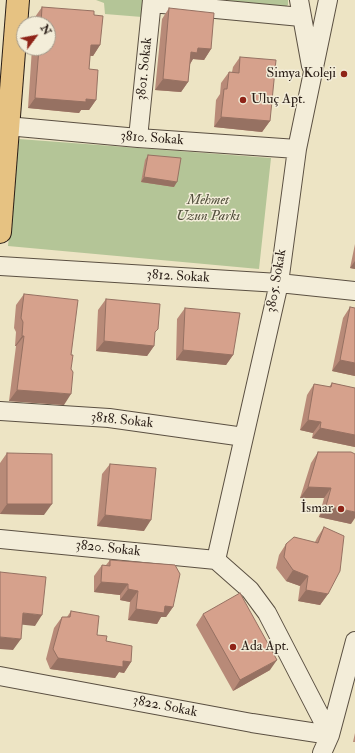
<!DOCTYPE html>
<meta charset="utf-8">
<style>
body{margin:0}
#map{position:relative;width:355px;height:753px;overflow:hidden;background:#ede4c4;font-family:"IM FELL Double Pica",serif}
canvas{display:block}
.north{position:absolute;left:16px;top:16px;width:40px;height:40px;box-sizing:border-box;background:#f3edd9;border:1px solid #a39a8b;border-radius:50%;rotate:58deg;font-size:11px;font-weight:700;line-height:16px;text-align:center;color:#2a1e17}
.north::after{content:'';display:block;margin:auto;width:14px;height:18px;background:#8f2418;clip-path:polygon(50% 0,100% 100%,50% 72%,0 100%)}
</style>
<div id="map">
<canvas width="355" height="753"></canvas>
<div class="north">N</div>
</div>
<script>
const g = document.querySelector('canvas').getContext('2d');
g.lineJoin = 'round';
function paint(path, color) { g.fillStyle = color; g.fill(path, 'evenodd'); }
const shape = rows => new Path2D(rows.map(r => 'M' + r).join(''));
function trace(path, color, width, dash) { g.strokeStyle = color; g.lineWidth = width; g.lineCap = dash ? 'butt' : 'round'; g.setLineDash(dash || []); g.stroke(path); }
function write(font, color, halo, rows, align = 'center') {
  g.font = font + ' "IM FELL Double Pica",serif'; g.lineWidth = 3; g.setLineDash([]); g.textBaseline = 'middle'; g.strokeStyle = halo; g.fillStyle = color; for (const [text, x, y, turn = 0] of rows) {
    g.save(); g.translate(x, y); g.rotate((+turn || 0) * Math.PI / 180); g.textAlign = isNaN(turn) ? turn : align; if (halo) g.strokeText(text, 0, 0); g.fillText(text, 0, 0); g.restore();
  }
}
paint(shape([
 [96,0,144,0,142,17,105,14,104,3],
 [224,0,288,0,288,5,285,7],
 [19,139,271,158,259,269,8,246]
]), '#b4c597');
const minor = shape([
 [299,0,311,66],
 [152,3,301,17],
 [7,126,138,138,297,149],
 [138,138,152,0],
 [0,266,279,283,355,291],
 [0,411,109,418,244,437],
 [0,539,216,560],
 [216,560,279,283,297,149,328,0],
 [216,560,250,590,267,613,330,735],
 [0,676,252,723,330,735],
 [322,753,330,735,355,641]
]);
const major = shape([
 [0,232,18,0]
]);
trace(minor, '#5b5042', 20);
trace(major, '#2a1e17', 24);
trace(minor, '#f3edd9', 18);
trace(major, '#e6c282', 22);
paint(shape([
 [42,7,94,15,100,45,93,56,90,56,89,69,96,100,89,110,81,110,79,113,28,108,32,48,48,48,48,24,34,24,35,17],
 [169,8,211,49,204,60,193,59,190,64,188,82,181,92,155,90,162,19],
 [240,57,270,121,262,132,214,127,216,100,220,94,221,83,229,72,232,72,233,67],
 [148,155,174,187,141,182,145,160],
 [355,244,355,269,350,268],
 [24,294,64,405,9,401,16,346,15,346,16,332,14,328,16,305],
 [106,299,154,346,147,356,96,351,98,310],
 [350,307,355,376,332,371,343,318],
 [185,308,233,355,226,365,176,360,177,319],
 [332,383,355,388,355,447,312,438,313,433,300,430,307,395,314,384,329,387],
 [318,452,351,524,319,517,324,498,300,498,311,463],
 [7,453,44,515,0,514,0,463],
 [110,464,144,531,97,526,102,474],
 [324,527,328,594,320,605,298,601,300,586,286,581,276,568,279,555,286,544,315,542,317,538],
 [110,560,173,607,166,617,161,617,157,624,128,620,130,602,120,600,120,595,94,592,94,576,102,565,106,565],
 [71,611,97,635,106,641,131,662,124,673,119,672,115,678,50,669,46,659,54,628,62,617,67,617],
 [203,614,270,670,233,691,196,625],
 [355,733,355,742,353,742]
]), '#b88a78');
paint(shape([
 [91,45,100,45,93,56,83,55],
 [198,48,211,49,204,60,193,59,190,64,191,52],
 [163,79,188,82,181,92,155,90],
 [35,98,86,99,96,100,89,110,81,110,79,113,28,108],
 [221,117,270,121,262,132,214,127],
 [144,177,177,182,174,187,141,182],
 [355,261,355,269,350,268],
 [22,336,24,336,16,346,15,346],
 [104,341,154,346,147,356,96,351],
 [183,350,233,355,226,365,176,360],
 [340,360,355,363,355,376,332,371],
 [17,390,71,394,64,405,9,401],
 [308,420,321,422,313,433,300,430],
 [320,428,355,435,355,447,312,438],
 [308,487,331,488,324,498,300,498],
 [7,504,52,504,44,515,0,514],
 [326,506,355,512,355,518,351,524,319,517],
 [105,515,151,520,144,531,97,526],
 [293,570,308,576,300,586,286,581],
 [101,582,128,584,120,595,94,592],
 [128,589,138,591,130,602,120,600],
 [306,590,328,594,320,605,298,601],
 [165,606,173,607,166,617,161,617,157,624,128,620,136,609],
 [23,613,42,615,35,626,16,624],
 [0,637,21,639,13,650,0,649],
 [58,658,123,661,131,662,124,673,119,672,115,678,50,669],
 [277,660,270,670,233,691,240,680]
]), '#967162');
const building = shape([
 [42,7,94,11,94,15,103,16,100,45,91,45,89,69,98,70,96,100,86,99,86,102,35,98,39,48,48,48,48,24,41,24,42,7],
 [169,8,214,13,211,49,198,48,197,53,191,52,188,82,163,79,169,8],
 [240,57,276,60,270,121,221,117,224,89,227,89,229,72,239,73,240,57],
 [148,155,181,158,177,182,144,177,148,155],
 [24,294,78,300,71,355,73,355,71,369,73,372,71,394,17,390,24,336,22,336,23,322,21,318,24,294],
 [106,299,160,304,158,329,155,332,154,346,104,341,106,299],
 [350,307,355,308,355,363,340,360,350,307],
 [185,308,240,313,233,355,183,350,185,308],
 [332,383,355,388,355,435,320,428,321,422,308,420,314,384,331,387,332,383],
 [318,452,351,452,355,454,355,512,326,506,331,488,308,487,318,452],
 [7,453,52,454,52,504,7,504,7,453],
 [110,464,156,468,151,520,105,515,110,464],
 [324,527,344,536,340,571,328,594,306,590,308,576,293,570,284,557,286,544,294,537,318,543,324,527],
 [110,560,175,565,180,574,173,607,165,606,164,613,136,609,138,591,128,589,128,584,101,582,102,565,110,566,110,560],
 [0,572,46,577,42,615,23,613,21,639,0,637,0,572],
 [240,593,277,660,240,680,203,614,240,593],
 [71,611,99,616,97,635,107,636,106,641,132,646,131,662,123,661,123,667,58,658,53,649,62,617,70,617,71,611]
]);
paint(building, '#d6a18c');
trace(building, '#967162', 1);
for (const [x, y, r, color] of [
 [344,74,4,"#8f2418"],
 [243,100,4,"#8f2418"],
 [341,509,4,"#8f2418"],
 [233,647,4,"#8f2418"]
]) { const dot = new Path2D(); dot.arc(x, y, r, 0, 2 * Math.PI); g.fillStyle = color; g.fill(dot); trace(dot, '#f3edd9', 1.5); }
write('14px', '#2a1e17', '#f3edd9', [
 ["3801. Sokak",145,69,-84],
 ["3810. Sokak",152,139,4],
 ["3812. Sokak",178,277,3],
 ["3805. Sokak",277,281,-80],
 ["3818. Sokak",122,421,6],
 ["3820. Sokak",108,549,6],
 ["3822. Sokak",165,707,11]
]);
write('14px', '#2a1e17', '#f3edd9', [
 ["Simya Koleji",336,74],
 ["Uluç Apt.",251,100,"left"],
 ["İsmar",333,509],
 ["Ada Apt.",241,647,"left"]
], 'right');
write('italic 14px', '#53503d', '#f3edd9', [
 ["Mehmet",208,201],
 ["Uzun Parkı",208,217]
]);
</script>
